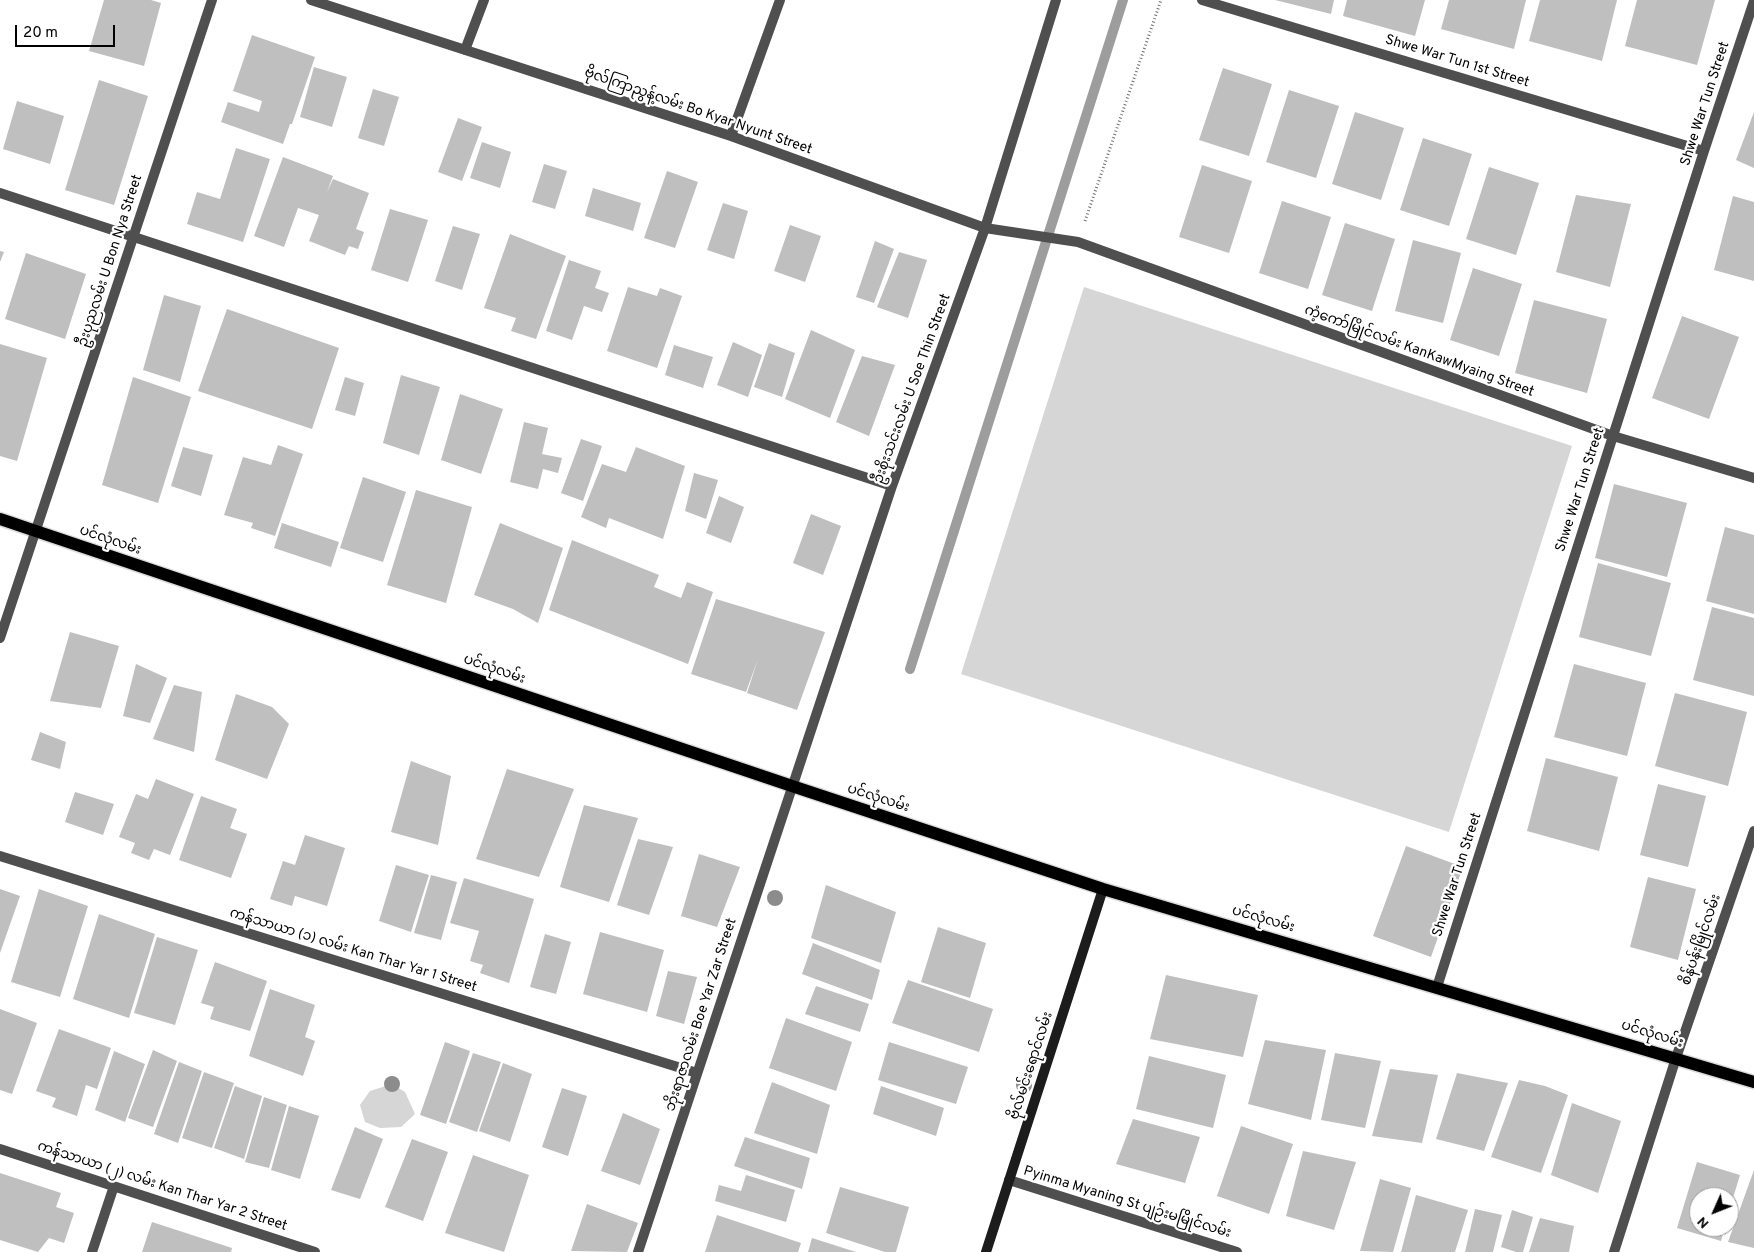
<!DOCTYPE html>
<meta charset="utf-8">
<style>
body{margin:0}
#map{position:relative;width:1754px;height:1252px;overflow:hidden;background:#fff;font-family:Overpass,sans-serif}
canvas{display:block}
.north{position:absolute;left:1689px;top:1187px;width:50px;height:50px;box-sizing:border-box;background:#fff;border:1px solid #999;border-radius:50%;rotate:226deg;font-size:14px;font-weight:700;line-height:20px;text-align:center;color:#000}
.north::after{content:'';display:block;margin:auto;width:18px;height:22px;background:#000;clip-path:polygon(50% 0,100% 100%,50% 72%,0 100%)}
.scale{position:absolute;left:15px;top:25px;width:100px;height:22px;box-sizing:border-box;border:2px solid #000;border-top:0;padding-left:6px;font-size:15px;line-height:18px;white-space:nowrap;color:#000;-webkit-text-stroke:4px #fff;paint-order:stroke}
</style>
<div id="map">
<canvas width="1754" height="1252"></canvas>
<div class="north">N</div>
<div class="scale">20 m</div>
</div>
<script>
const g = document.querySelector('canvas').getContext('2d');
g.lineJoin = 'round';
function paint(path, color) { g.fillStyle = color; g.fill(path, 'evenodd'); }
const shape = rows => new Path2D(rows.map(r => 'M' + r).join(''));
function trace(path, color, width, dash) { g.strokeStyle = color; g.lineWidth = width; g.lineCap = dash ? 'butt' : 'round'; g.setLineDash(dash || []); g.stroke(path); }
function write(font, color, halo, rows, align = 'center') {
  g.font = font + ' Overpass,"Noto Sans Myanmar",sans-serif'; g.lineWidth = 4.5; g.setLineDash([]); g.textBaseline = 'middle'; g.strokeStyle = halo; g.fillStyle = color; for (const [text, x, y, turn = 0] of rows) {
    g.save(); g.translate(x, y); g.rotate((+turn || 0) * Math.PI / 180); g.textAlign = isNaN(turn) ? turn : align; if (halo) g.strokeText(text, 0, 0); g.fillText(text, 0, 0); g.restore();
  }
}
paint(shape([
 [1084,287,1572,446,1449,832,961,674],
 [392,1084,405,1092,415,1114,401,1127,380,1128,365,1122,360,1105,370,1091]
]), '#d6d6d6');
trace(shape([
 [910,669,1123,0]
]), '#9d9d9d', 10);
paint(shape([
 [104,0,151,0,161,3,144,66,89,51],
 [1275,0,1334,0,1331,14],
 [1347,0,1425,0,1415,36,1343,16],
 [1449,0,1526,0,1514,49,1441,29],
 [1540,0,1617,0,1602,61,1529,41],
 [1637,0,1715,0,1697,65,1625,46],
 [252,35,315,57,292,124,290,124,283,144,221,122,228,102,259,112,262,101,233,91],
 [314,67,347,77,332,127,300,117],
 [1223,68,1272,84,1249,156,1199,140],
 [99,80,148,96,114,205,65,190],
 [373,89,399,97,384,146,358,138],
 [1289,90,1339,106,1316,178,1266,162],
 [17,101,64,116,50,164,3,149],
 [1355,112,1404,128,1381,200,1332,184],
 [1754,112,1754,168,1736,160],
 [458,118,482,127,462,181,438,172],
 [1423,138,1472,154,1449,226,1400,210],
 [482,142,511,152,500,188,470,178],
 [236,148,270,159,243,242,187,224,197,192,220,199],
 [283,157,333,176,327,192,333,179,369,193,356,229,364,232,358,249,349,246,345,255,309,241,319,215,298,208,284,247,254,236],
 [544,164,567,171,555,209,532,202],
 [1202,165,1252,181,1229,253,1179,237],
 [1489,167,1539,183,1516,255,1466,239],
 [667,171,698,182,675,248,644,238],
 [593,188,641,203,633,231,585,216],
 [1576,195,1631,204,1610,287,1556,272],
 [1733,196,1754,202,1754,281,1714,270],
 [1282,201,1331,217,1308,289,1259,273],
 [723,203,748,211,734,259,707,250],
 [390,209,428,220,408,282,371,270],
 [1345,223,1395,239,1372,311,1322,295],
 [790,225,821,236,805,282,774,271],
 [453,226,480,234,462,290,435,281],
 [510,234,566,256,536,339,511,331,516,318,484,308],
 [1413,240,1461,253,1443,323,1395,311],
 [875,241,894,249,874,303,856,297],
 [0,251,4,252,0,262],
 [899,252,927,260,908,318,877,307],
 [26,253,86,274,65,339,5,319],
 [569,260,601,271,595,288,609,293,602,312,584,306,572,340,546,331],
 [1473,268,1522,284,1499,356,1450,340],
 [628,287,657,296,660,288,682,296,657,368,607,351],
 [164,295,201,306,180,382,143,370],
 [1534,300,1607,319,1587,393,1515,373],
 [227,309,339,348,312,429,198,391],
 [1682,316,1739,337,1709,419,1652,398],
 [811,330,855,350,830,418,785,399],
 [733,342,762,355,748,397,717,385],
 [769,343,795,353,782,397,754,387],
 [0,344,47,358,17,461,0,456],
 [674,345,713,357,703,388,665,375],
 [862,356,895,365,869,436,836,422],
 [401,375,440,387,419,455,383,443],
 [133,377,191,397,158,503,102,485],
 [345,377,364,383,355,416,335,410],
 [460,394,503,409,481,474,441,460],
 [524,422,548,428,542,454,562,458,558,473,543,469,538,489,510,482],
 [581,439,602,446,583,501,561,493],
 [278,445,303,454,275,536,251,528,253,523,224,515,243,457,271,465],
 [183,447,213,455,201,496,171,486],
 [636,447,685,466,663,539,609,518,606,528,581,517,602,464,626,472],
 [694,473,718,480,706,519,685,511],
 [363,477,406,492,383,562,340,548],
 [1614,484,1687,503,1667,577,1595,558],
 [416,490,472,507,446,603,387,585],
 [719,496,744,507,731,543,706,533],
 [811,514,841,526,823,575,793,563],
 [282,523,339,542,331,567,274,548],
 [500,523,563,548,538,623,513,609,474,595],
 [1725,527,1754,535,1754,614,1706,601],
 [572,540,659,575,654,587,681,598,687,582,713,592,688,664,549,610],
 [1598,563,1671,583,1651,656,1579,637],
 [716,599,825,632,797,710,747,693,758,659,746,692,691,674],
 [1712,607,1754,618,1754,696,1693,680],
 [70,632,119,646,101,708,50,701],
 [136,664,167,678,150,723,123,716],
 [1574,664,1646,683,1627,756,1554,737],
 [174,685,202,692,194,752,153,739],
 [1675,693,1747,712,1728,786,1655,766],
 [236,694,272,707,289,724,267,779,215,760],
 [40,732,66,742,60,769,31,760],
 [1546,758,1618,777,1599,851,1527,831],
 [411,761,451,776,438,845,391,832],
 [507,769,574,789,539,877,476,859],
 [156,779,194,794,170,855,154,849,149,860,131,853,135,843,119,837,136,794,148,799],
 [1658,784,1706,796,1688,867,1640,855],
 [75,792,114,804,103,835,65,822],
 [201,796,237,809,230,828,247,834,231,878,179,860],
 [584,805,638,818,609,902,560,887],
 [305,835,345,848,327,906,295,896,292,906,270,899,283,861,295,865],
 [638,839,673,847,649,915,617,905],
 [1406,846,1463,867,1431,957,1373,936],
 [699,854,740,867,717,927,681,916],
 [396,865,429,875,411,932,379,921],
 [431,875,457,882,441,940,414,933],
 [1648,877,1696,889,1678,960,1630,947],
 [464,878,534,899,509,983,480,973,483,965,470,961,479,931,450,923],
 [826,885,896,912,881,963,811,938],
 [0,889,20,896,0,953],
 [39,889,88,906,60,997,11,982],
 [99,914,155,934,129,1018,73,999],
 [938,927,986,943,970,998,921,982],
 [600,932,664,950,647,1012,583,994],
 [545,934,571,942,556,994,530,987],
 [157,937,198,950,175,1025,134,1013],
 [813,943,880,970,872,1000,802,974],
 [215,962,267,981,250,1031,210,1019,214,1007,201,1003],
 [668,971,697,977,684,1024,656,1016],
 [1166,975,1258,995,1243,1057,1150,1039],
 [908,980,993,1009,979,1052,892,1023],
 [816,986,869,1004,860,1032,805,1014],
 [270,989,315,1005,305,1037,315,1041,303,1076,249,1056],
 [0,1009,37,1023,12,1094,0,1090],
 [786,1018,852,1042,836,1091,769,1068],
 [59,1029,111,1048,97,1089,86,1085,77,1116,52,1107,56,1098,36,1091],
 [1265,1040,1326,1050,1311,1120,1248,1104],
 [445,1042,470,1051,446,1124,420,1115],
 [889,1042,968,1067,956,1104,878,1080],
 [153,1050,177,1061,153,1127,128,1118],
 [114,1051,145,1064,125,1122,95,1110],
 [473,1053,501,1062,477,1132,449,1122],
 [1335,1053,1381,1061,1365,1128,1321,1120],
 [1149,1056,1226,1075,1213,1128,1136,1109],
 [179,1062,202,1071,178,1143,154,1134],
 [503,1063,532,1074,510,1142,479,1131],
 [1390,1069,1438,1075,1422,1143,1372,1136],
 [204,1072,234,1083,212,1148,182,1138],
 [1457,1073,1508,1083,1484,1151,1436,1139],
 [1519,1080,1545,1086,1568,1095,1541,1173,1491,1157],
 [772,1082,830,1105,817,1154,754,1133],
 [235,1086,262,1096,244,1159,214,1148],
 [881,1086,944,1108,936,1136,873,1114],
 [562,1088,587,1096,568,1156,542,1147],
 [264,1097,287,1105,269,1168,245,1162],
 [1572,1103,1621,1121,1598,1193,1551,1175],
 [289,1106,319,1116,300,1179,271,1170],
 [623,1113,660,1129,640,1185,601,1171],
 [1133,1119,1200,1137,1185,1183,1116,1164],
 [1241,1126,1293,1144,1269,1214,1217,1196],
 [355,1127,383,1139,360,1199,331,1190],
 [745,1137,810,1158,802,1189,734,1166],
 [412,1139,448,1152,423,1221,385,1207],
 [1303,1151,1356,1162,1334,1230,1286,1216],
 [473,1155,529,1175,504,1252,445,1233],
 [1697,1162,1740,1175,1729,1211,1729,1197,1699,1197,1699,1227,1725,1227,1721,1241,1677,1228],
 [1754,1170,1754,1248,1728,1242],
 [0,1173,61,1193,56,1207,74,1213,64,1243,49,1238,38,1252,0,1240],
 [746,1175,795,1190,786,1222,715,1201,719,1185,741,1191],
 [1380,1179,1411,1188,1393,1252,1360,1251],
 [840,1187,909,1207,896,1252,885,1252,826,1233],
 [1416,1195,1468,1210,1455,1252,1401,1252],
 [587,1204,638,1223,627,1252,571,1251],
 [1475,1209,1502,1215,1493,1252,1465,1252],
 [1512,1210,1533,1217,1523,1252,1516,1252,1501,1247],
 [717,1215,801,1243,798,1252,705,1252],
 [1540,1218,1574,1226,1569,1252,1529,1252],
 [152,1222,232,1248,231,1252,142,1252],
 [812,1238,856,1252,808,1252]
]), '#bfbfbf');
const primary = shape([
 [0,519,792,786,1103,889,1754,1082]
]);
trace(primary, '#dbdbdb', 15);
trace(shape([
 [1085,221,1161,0]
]), '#717171', 3, [1, 2.5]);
trace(shape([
 [311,0,731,136,985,228,1078,242,1613,436,1754,478],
 [1202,0,1704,151],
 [465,50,484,0],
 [731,136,780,0],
 [0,193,892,486],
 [0,638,212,0],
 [0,856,697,1073],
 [1437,987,1704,151,1754,1],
 [0,1149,315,1252],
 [1009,1180,1237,1252],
 [92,1252,114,1186],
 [638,1252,892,486,985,228,1056,0],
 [1614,1252,1676,1058,1754,831]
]), '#4f4f4f', 10);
trace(shape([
 [986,1252,1103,889]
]), '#1c1c1c', 10);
trace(primary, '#000', 12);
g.fillStyle = '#8c8c8c';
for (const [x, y] of [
 [775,898],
 [392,1084],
 [1024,1085]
]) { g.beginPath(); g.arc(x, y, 8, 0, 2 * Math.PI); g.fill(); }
write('14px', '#000', '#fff', [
 ["Shwe War Tun 1st Street",1457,62,17],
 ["Shwe War Tun Street",1706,104,-72],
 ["ဗိုလ်ကြာညွန့်လမ်း Bo Kyar Nyunt Street",698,112,19],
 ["ဦးပုညလမ်း U Bon Nya Street",111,261,-72],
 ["ကံ့ကော်မြိုင်လမ်း KanKawMyaing Street",1419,352,20],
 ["ဦးစိုးသင်းလမ်း U Soe Thin Street",913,389,-70],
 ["Shwe War Tun Street",1581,490,-72],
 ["ပင်လုံလမ်း",110,541,19],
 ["ပင်လုံလမ်း",494,670,19],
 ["ပင်လုံလမ်း",878,799,18],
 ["Shwe War Tun Street",1458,875,-72],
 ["ပင်လုံလမ်း",1263,920,16],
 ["စိန်ပန်းမြိုင်လမ်း",1702,940,-71],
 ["ကန်သာယာ (၁) လမ်း Kan Thar Yar 1 Street",353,951,17],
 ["ဘိုးရာဇာလမ်း Boe Yar Zar Street",702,1015,-72],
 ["ပင်လုံလမ်း",1652,1035,17],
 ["ဗိုလ်မင်းရောင်လမ်း",1032,1066,-72],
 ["ကန်သာယာ (၂) လမ်း Kan Thar Yar 2 Street",162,1187,18],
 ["Pyinma Myaning St ပျဉ်းမမြိုင်လမ်း",1127,1203,17]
]);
</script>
